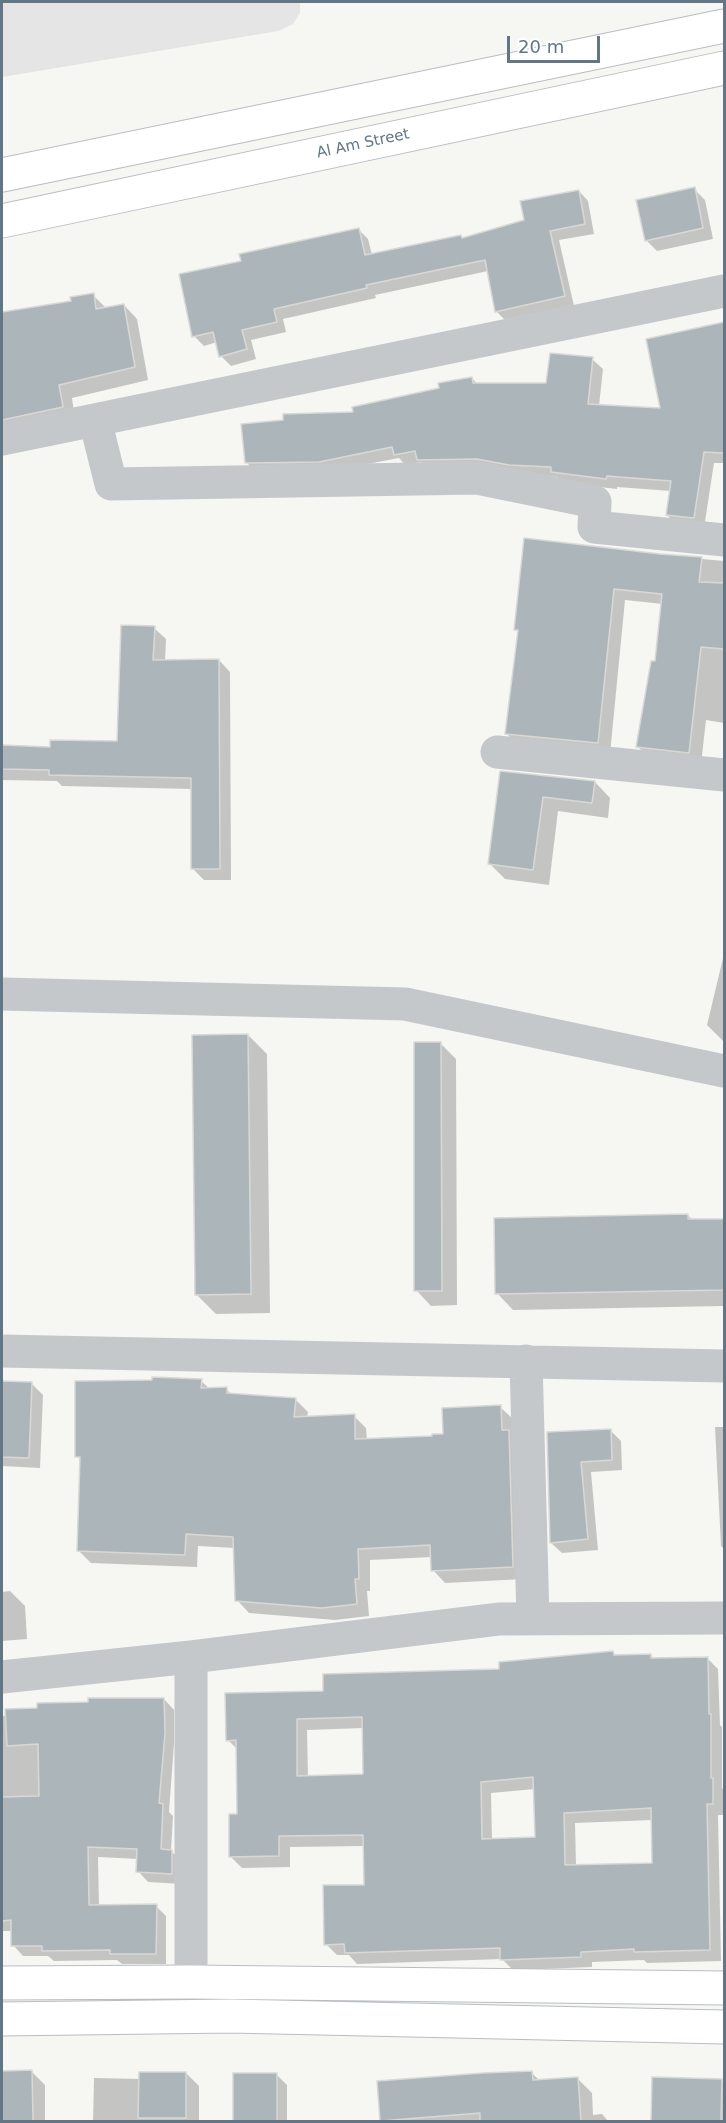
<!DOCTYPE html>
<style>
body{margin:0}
#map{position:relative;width:726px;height:2123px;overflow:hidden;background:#f6f6f3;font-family:"DejaVu Sans",sans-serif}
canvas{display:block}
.frame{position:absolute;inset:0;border:3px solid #637686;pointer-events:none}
.scale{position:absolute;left:507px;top:36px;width:93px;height:27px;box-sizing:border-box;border:3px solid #637686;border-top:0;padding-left:8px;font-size:18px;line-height:21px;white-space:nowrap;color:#637686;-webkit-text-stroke:4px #fff;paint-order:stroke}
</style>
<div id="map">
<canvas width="726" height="2123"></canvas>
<div class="frame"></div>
<div class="scale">20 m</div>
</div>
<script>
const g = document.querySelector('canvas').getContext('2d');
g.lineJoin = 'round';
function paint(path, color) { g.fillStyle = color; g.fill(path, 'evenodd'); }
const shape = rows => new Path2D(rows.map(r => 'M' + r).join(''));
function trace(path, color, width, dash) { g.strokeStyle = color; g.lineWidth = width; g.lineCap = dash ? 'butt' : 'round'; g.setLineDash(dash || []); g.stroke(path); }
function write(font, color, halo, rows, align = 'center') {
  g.font = font + ' "DejaVu Sans",sans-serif'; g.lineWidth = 6; g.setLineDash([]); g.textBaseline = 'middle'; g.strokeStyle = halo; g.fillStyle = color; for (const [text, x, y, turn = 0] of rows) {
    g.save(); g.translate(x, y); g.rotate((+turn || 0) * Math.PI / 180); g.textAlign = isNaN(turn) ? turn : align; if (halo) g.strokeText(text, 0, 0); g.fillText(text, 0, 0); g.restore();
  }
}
paint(shape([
 [2,2,300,2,300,13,293,24,278,31,2,77]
]), '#e4e5e4');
paint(shape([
 [694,189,705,200,713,239,657,251,646,240],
 [579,191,588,201,594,234,559,240,574,306,506,321,496,311,488,271,375,295,376,298,283,319,286,332,251,340,256,359,231,366,221,356,217,342,204,346,194,336,242,262,358,229,368,239,372,255,460,236,463,239,526,221],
 [93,295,107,309,124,305,137,319,148,380,72,398,75,420,2,427,2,314,72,303],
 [724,324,724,463,714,463,704,528,678,526,667,515,671,491,617,487,617,489,563,483,557,477,430,470,421,462,406,466,399,458,331,471,257,473,246,462,355,414,441,390,472,378,477,384,548,385,592,359,603,369,599,406,662,410,648,340],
 [660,555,724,561,724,723,706,720,701,764,650,759,638,747,656,663,663,604,625,600,610,754,518,745,506,733,519,632,515,629],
 [154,628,166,639,165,661,219,660,230,672,231,880,204,880,192,868,192,789,62,786,57,781,2,780,2,747,51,748,118,743],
 [501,773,595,782,610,798,608,818,558,811,549,885,505,879,489,863],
 [724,954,724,1042,707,1025],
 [248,1035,267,1054,270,1313,216,1314,197,1295],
 [440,1043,456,1059,457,1305,431,1306,416,1290],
 [688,1215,693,1221,724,1220,724,1306,513,1310,497,1293],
 [201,1381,210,1389,226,1389,232,1395,295,1399,308,1412,307,1418,354,1416,366,1428,367,1440,434,1438,444,1435,500,1407,513,1419,525,1579,445,1583,433,1570,432,1557,370,1560,370,1591,367,1591,369,1616,335,1620,249,1613,237,1600,235,1548,198,1546,197,1567,91,1563,79,1551,82,1461,77,1456],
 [2,1383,32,1384,43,1395,40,1468,2,1466],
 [715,1427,724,1427,724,1549,721,1546],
 [610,1430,621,1441,622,1470,591,1472,598,1550,562,1553,551,1543,548,1433],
 [10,1591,25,1606,27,1639,2,1641,2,1592],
 [613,1653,616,1656,651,1656,654,1659,707,1658,718,1669,720,1725,722,1727,722,1788,724,1790,724,1815,718,1815,721,1961,647,1963,644,1960,592,1962,592,1967,513,1970,502,1959,357,1964,349,1955,337,1955,326,1944,365,1887,365,1846,290,1847,290,1867,242,1868,230,1856,239,1816,238,1750,228,1740,325,1692,501,1670],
 [364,1728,364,1776,308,1777,307,1730],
 [535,1789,536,1839,492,1840,491,1793],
 [653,1820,653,1865,576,1866,575,1823],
 [164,1699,174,1710,174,1744,169,1812,173,1816,171,1851,182,1862,182,1884,148,1882,138,1871,138,1859,98,1857,99,1906,156,1906,166,1916,166,1964,122,1964,117,1960,54,1961,48,1956,23,1956,13,1945,12,1931,2,1931,2,1716],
 [2,2072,32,2072,45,2085,45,2122,2,2122],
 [186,2073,199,2086,199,2122,93,2122,94,2078,140,2079],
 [532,2073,540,2081,578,2079,592,2093,593,2115,602,2114,609,2122,381,2122,378,2083],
 [276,2074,287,2085,287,2122,235,2122,235,2075],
 [654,2079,721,2080,724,2083,724,2122,653,2122]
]), '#0003');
const building = shape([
 [695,187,703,228,645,241,636,200,695,187],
 [579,190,585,224,550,231,565,296,495,312,485,260,366,285,367,288,274,309,277,322,242,330,247,349,219,357,213,332,192,337,179,274,241,261,239,254,359,228,365,255,461,235,462,238,524,220,520,201,579,190],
 [94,293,96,309,124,304,135,367,59,385,63,407,2,420,2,312,71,301,70,297,94,293],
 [724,322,724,453,704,452,694,518,666,515,671,481,607,476,606,479,551,472,551,467,509,465,477,459,417,460,415,451,394,455,392,447,319,462,245,463,241,424,283,420,283,414,353,412,352,407,439,388,438,383,472,377,473,383,546,383,550,353,593,357,588,404,660,408,646,339,724,322],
 [524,538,660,554,702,557,699,582,724,583,724,649,701,647,689,753,636,747,651,661,655,661,662,594,614,589,598,743,505,734,518,630,514,630,524,538],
 [121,625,155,626,153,660,219,659,220,869,191,869,191,778,49,775,49,770,2,769,2,745,50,747,50,740,117,741,121,625],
 [500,771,595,781,592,803,543,797,533,870,488,864,500,771],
 [248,1034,251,1294,195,1295,192,1035,248,1034],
 [414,1042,441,1042,442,1291,414,1291,414,1042],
 [688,1214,688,1219,724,1219,724,1290,495,1294,494,1218,688,1214],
 [152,1377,202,1379,201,1388,227,1387,227,1393,296,1398,294,1417,355,1414,355,1439,432,1436,432,1434,443,1434,442,1408,501,1405,502,1430,509,1430,513,1567,431,1571,430,1545,358,1549,359,1579,355,1579,357,1604,322,1608,235,1601,233,1537,186,1534,185,1555,77,1551,80,1457,75,1457,75,1381,152,1380,152,1377],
 [2,1381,32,1382,29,1458,2,1457,2,1381],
 [611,1429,612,1460,581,1462,588,1539,550,1543,547,1432,611,1429],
 [613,1651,614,1655,651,1654,651,1658,708,1657,709,1714,711,1714,711,1778,713,1778,713,1804,707,1804,710,1950,634,1952,634,1949,581,1952,581,1957,500,1960,500,1948,345,1953,344,1944,324,1945,323,1885,364,1885,363,1835,279,1836,279,1856,229,1857,229,1814,237,1814,236,1740,226,1741,225,1693,323,1691,323,1674,499,1669,499,1662,613,1651],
 [362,1717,363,1774,297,1776,297,1719,362,1717],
 [533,1777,535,1837,482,1839,481,1782,533,1777],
 [651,1808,652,1863,565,1865,564,1813,651,1808],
 [88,1698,164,1698,165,1733,159,1803,163,1804,161,1849,172,1850,172,1874,136,1872,137,1849,88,1847,89,1905,157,1904,156,1954,110,1954,110,1950,42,1951,42,1946,11,1946,11,1920,2,1921,2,1797,39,1796,38,1744,7,1746,5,1709,37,1708,37,1703,88,1702,88,1698],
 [32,2070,33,2121,2,2121,2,2071,32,2070],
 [532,2071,533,2080,578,2077,581,2121,480,2121,480,2113,380,2121,377,2081,483,2073,532,2071],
 [139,2072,186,2072,186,2118,138,2118,139,2072],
 [233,2073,277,2073,277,2121,233,2121,233,2073],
 [652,2077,722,2079,721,2121,651,2121,652,2077]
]);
paint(building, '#acb5ba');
trace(building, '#d8d8d5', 1.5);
const secondary = shape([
 [2,175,724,26],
 [2,221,724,68],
 [2,1983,191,1982,724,1988],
 [2,2019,231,2016,724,2027]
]);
trace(secondary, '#b8bdc2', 35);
trace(shape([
 [95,420,111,484,477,478,595,502,594,527,724,540],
 [2,439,724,291],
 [497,752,724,775],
 [2,994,405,1004,724,1071],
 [2,1351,724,1366],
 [526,1361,533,1619],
 [2,1677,191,1657,498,1619,724,1618],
 [191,1982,191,1657]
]), '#c4c8cb', 33);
trace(secondary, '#fff', 33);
write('15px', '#637686', '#fff', [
 ["Al Am Street",363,144,-12]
]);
</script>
